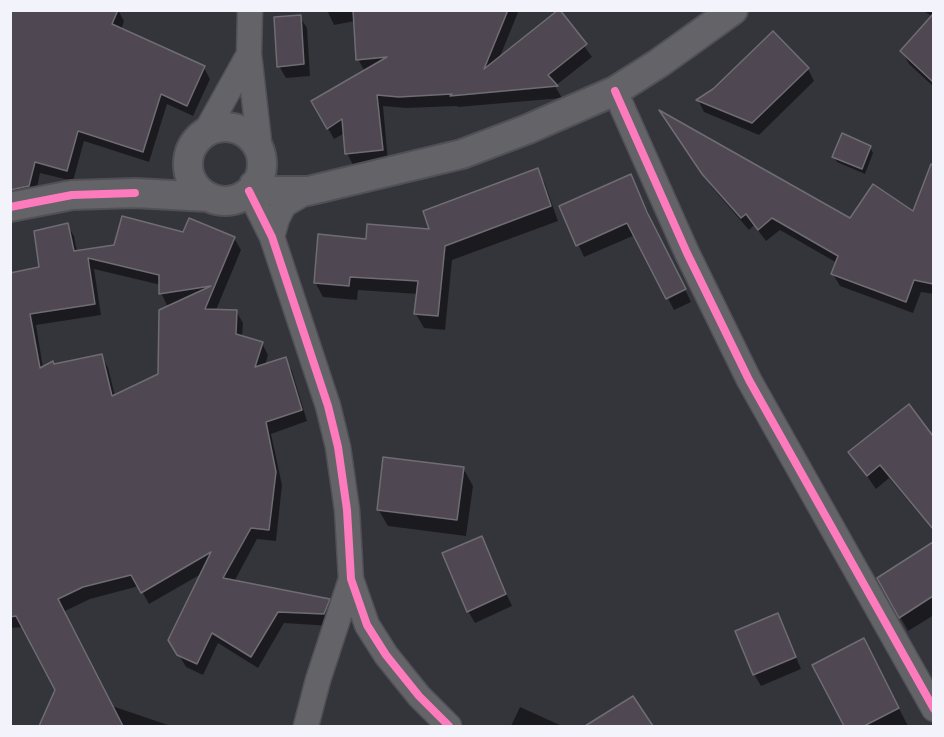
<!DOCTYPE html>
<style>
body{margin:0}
#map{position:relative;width:944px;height:737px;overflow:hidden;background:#34343b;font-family:"Space Grotesk",sans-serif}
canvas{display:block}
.frame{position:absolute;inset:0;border:12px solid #f3f3fc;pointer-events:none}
</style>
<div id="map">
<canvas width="944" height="737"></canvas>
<div class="frame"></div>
</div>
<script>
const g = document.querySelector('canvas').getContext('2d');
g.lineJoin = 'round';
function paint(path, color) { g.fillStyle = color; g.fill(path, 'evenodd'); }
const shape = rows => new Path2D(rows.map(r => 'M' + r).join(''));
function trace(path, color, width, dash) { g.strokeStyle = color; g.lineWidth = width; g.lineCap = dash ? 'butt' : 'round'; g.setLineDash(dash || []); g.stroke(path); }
paint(shape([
 [15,10,118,10,124,21,121,30,204,68,210,79,193,116,167,104,149,162,84,141,73,181,40,173,35,197,10,191,10,19],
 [327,10,519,10,499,59,559,11,592,57,555,86,562,98,458,107,457,106,406,108,383,106,388,161,353,165,347,153,345,133,334,139,313,102,365,72,358,59,355,21,334,25],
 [922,10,934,10,934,87,909,64,902,51,933,17],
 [300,17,307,28,310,76,286,78,279,66],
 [808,69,814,81,759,135,704,112,698,100],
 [668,122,851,220,914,214,932,166,934,167,934,294,921,292,913,313,840,286,833,274,837,263,780,230,766,241,754,225,749,230,711,186],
 [870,147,873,153,865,174,837,162,834,156],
 [537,170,545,184,558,221,452,260,445,330,424,328,416,314,418,294,358,290,357,300,323,297,315,282,368,240,431,230],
 [631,176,691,302,674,310,635,235,584,257,561,207],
 [67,225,74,236,77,252,184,234,234,238,241,250,216,310,236,311,243,323,242,337,262,343,268,355,265,366,285,359,292,371,307,421,271,434,282,485,276,541,257,539,234,582,329,600,335,612,331,626,284,623,258,668,218,643,203,675,186,667,170,640,203,573,149,604,139,586,90,599,63,612,112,706,171,726,42,726,56,690,24,627,10,628,10,275,41,269],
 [94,269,161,285,161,293,167,305,175,304,160,375,115,396,108,368,102,356,43,368,36,325,101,315],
 [908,406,934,438,934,531,889,478,876,489,850,452],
 [463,468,473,486,466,536,388,526,378,509],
 [481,538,512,606,475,623,468,611],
 [934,544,934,615,908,631,879,579],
 [778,615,801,669,761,686,754,674],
 [873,657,908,726,845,726,814,666],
 [633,698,651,726,588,726],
 [520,707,562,726,511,726]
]), '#0007');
const building = shape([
 [10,10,118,10,112,24,205,66,187,106,161,94,143,152,78,131,67,171,35,162,29,186,10,190,10,10],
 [353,10,508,10,484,69,558,10,560,10,587,44,548,75,558,86,450,96,452,94,399,97,377,95,383,150,345,154,342,119,327,129,311,101,387,57,356,60,353,10],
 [933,14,933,82,900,51,933,14],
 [301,15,304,64,277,67,274,17,301,15],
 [773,31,809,68,752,123,696,100,713,89,773,31],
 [659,110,850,218,873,184,913,211,931,164,933,165,933,284,914,280,906,302,831,274,838,256,772,218,758,230,746,214,741,218,702,174,659,110],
 [842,133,871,146,862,169,832,157,842,133],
 [538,168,551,206,445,246,438,316,414,314,418,281,350,277,349,286,314,283,318,234,366,239,367,224,429,229,423,211,538,168],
 [631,174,647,212,686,289,666,299,627,223,576,246,559,206,631,174],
 [122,216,183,232,189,218,235,237,205,309,237,310,236,334,263,342,255,367,286,357,302,410,266,422,276,472,269,530,251,528,223,578,330,599,324,614,278,612,251,657,212,633,197,664,177,655,168,640,211,552,141,593,131,575,83,587,58,599,123,726,39,726,55,690,16,616,10,617,10,273,39,267,34,231,68,223,74,251,114,245,122,216],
 [88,258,159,275,159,294,211,286,159,310,158,374,112,396,102,354,54,364,53,361,40,368,30,314,95,304,88,258],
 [909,404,933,436,933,529,880,465,867,476,848,452,909,404],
 [383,457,464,467,457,520,377,510,383,457],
 [482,536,506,594,467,612,442,553,482,536],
 [933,542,933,596,899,618,877,578,933,542],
 [778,613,796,657,753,675,735,631,778,613],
 [864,638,899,708,864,726,844,726,812,665,864,638],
 [633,696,653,726,585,726,633,696]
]);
paint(building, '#4f4853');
trace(building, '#6f6d73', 1.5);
const minor = shape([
 [250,10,249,54,261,159],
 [615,91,687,253,749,380,934,709],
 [205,133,249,54],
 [249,191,272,237,328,406,338,447,347,510,351,579,367,625,386,655,419,696,449,726],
 [272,237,277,219,284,205,308,191],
 [306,726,318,680,351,579]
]);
const tertiary = shape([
 '188 164a37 37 0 1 1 74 0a37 37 0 1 1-74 0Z',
 [254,185,271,191,308,191,462,154,528,129,615,91,659,63,733,10],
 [10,207,72,195,135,193,209,197]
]);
trace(minor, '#505056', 27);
trace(tertiary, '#505056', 32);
trace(minor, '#636368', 24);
trace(tertiary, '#636368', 28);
trace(shape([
 [615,91,687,253,749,380,934,709],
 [249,191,272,237,328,406,338,447,347,510,351,579,367,625,386,655,419,696,449,726],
 [10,207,72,195,135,193]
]), '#fd7abc', 8);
</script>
